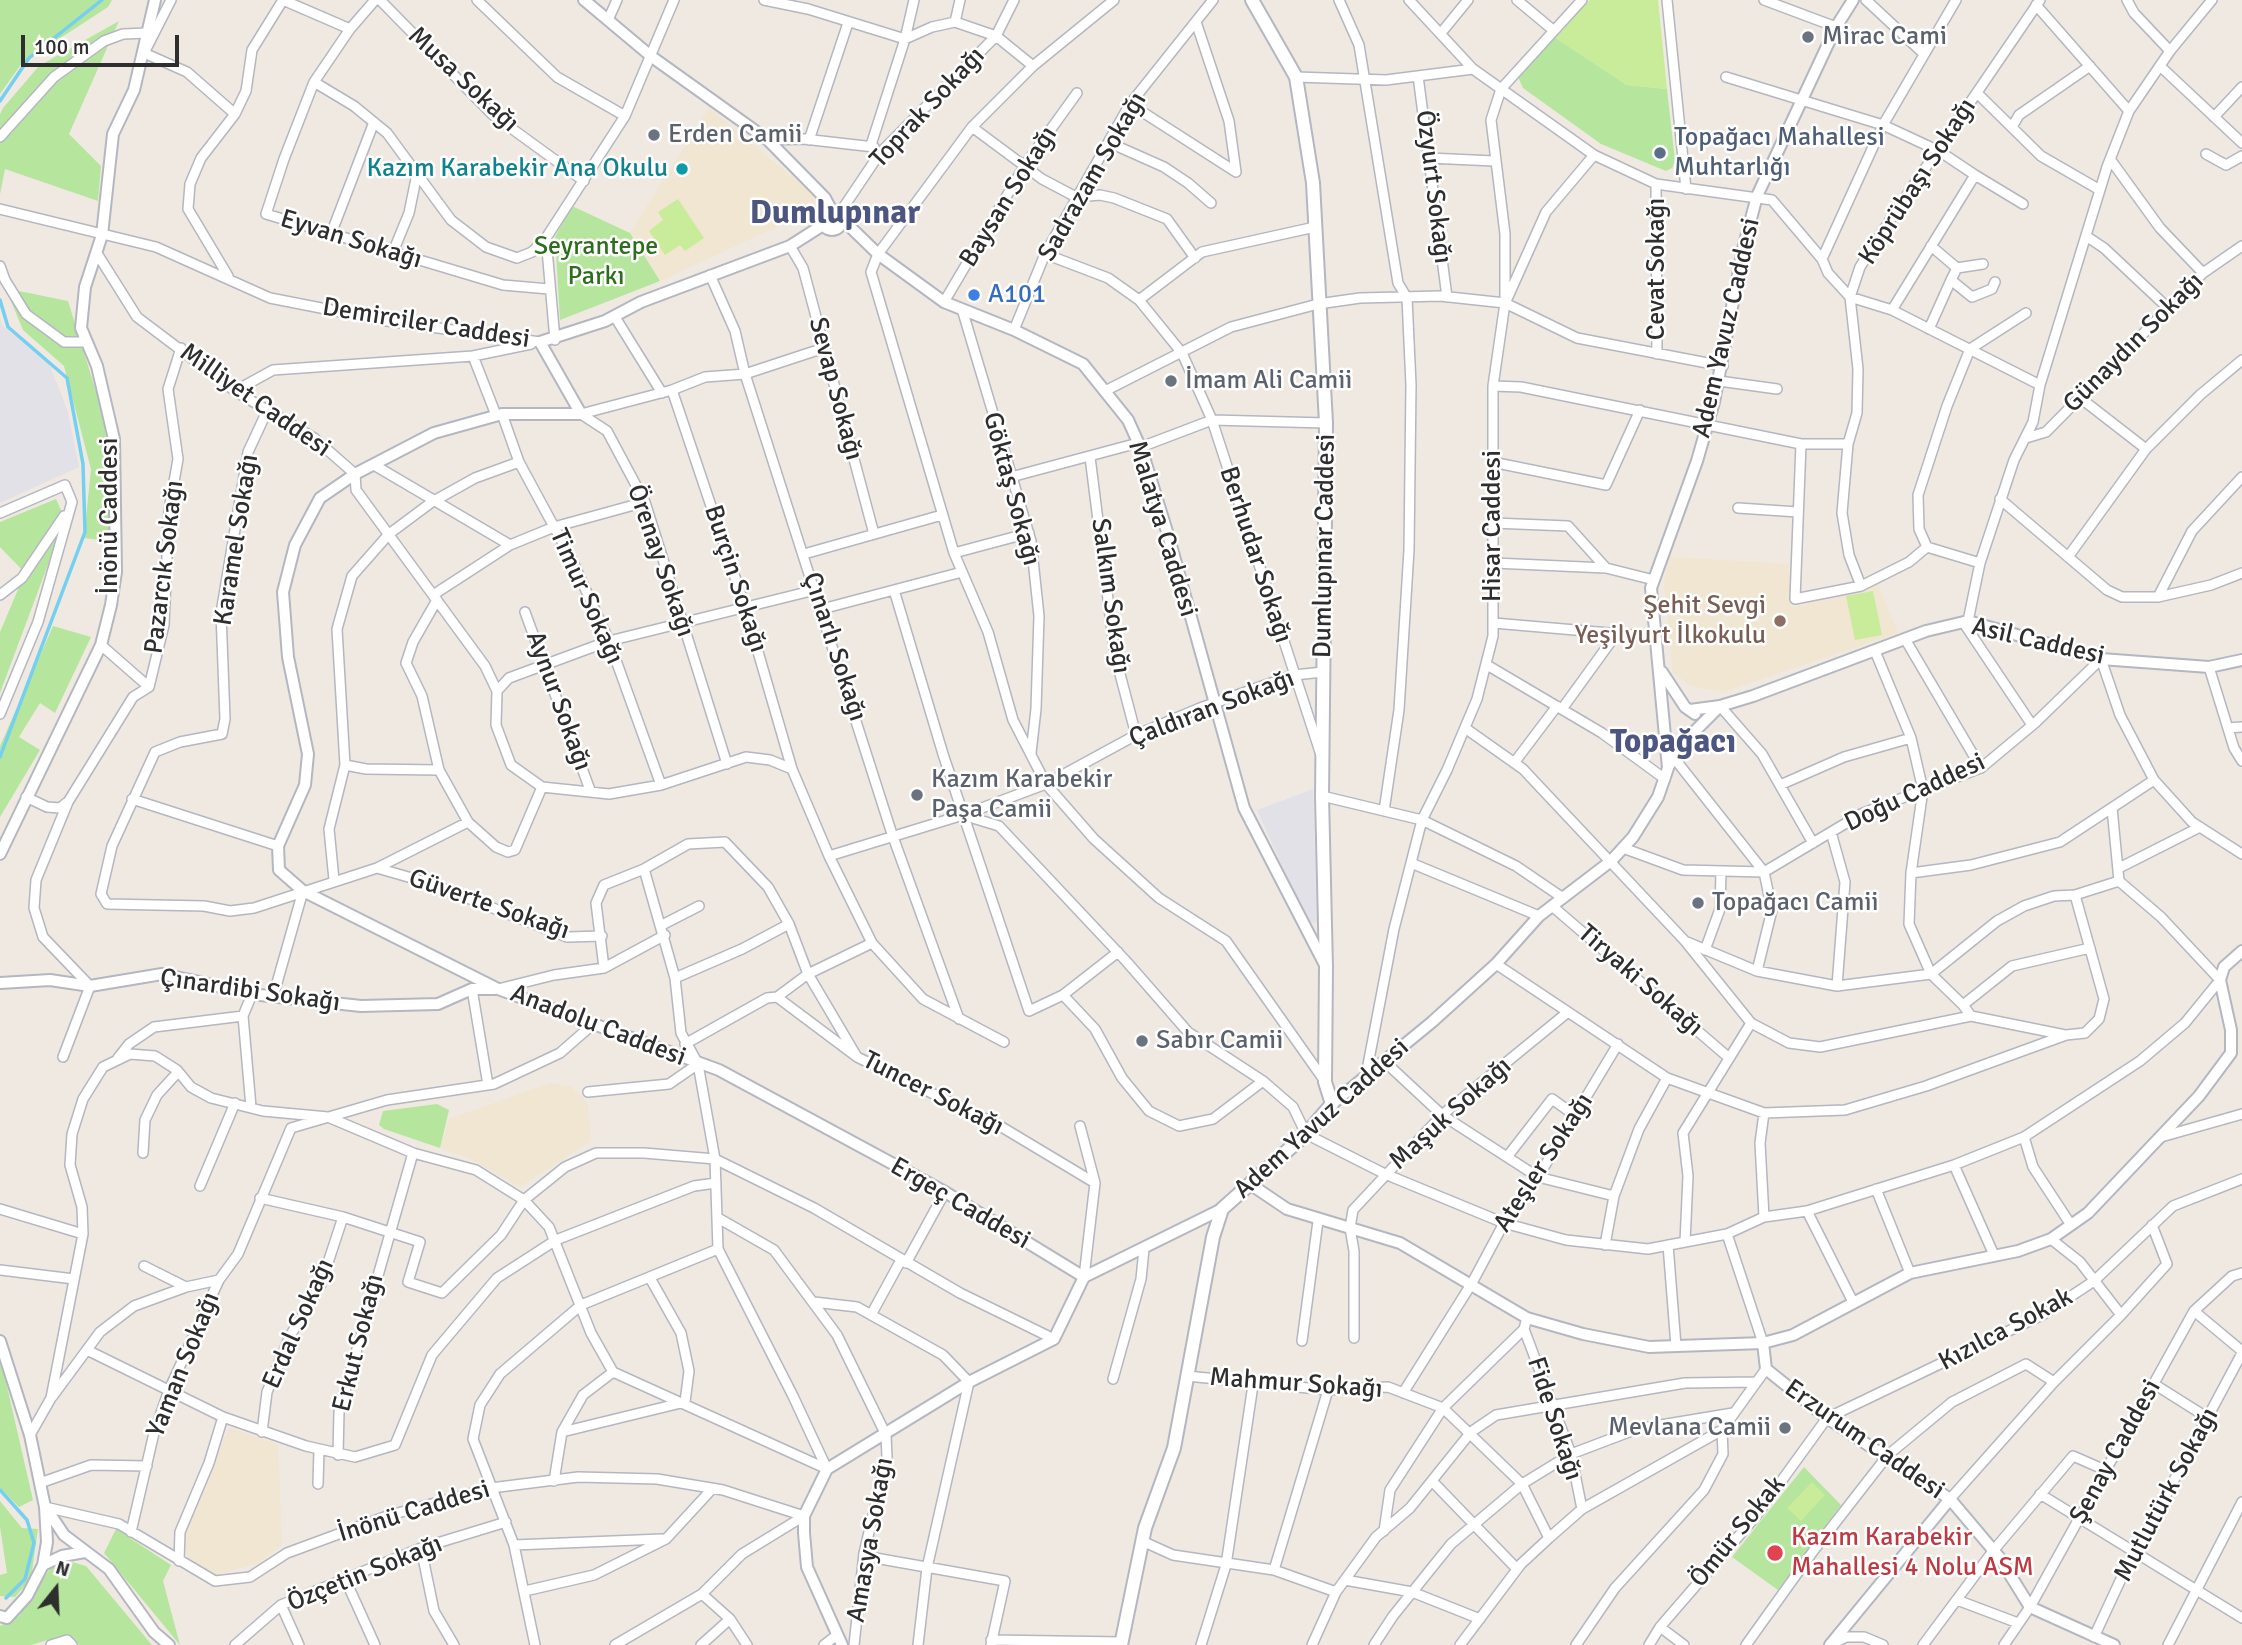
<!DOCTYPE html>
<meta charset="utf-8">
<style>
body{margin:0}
#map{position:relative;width:2242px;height:1645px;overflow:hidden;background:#efe9e1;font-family:Signika,sans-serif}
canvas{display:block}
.north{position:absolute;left:21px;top:1554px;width:70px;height:70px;-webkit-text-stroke:5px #fff;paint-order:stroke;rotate:18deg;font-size:19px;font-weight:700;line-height:28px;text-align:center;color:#2e2e2e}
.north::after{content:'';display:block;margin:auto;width:24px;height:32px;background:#2e2e2e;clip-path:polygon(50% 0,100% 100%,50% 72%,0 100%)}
.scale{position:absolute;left:21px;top:35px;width:158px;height:32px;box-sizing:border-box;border:4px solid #2e2e2e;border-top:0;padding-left:9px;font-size:21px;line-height:24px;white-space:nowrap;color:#2e2e2e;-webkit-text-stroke:5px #fff;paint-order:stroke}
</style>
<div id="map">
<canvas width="2242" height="1645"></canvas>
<div class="north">N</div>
<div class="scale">100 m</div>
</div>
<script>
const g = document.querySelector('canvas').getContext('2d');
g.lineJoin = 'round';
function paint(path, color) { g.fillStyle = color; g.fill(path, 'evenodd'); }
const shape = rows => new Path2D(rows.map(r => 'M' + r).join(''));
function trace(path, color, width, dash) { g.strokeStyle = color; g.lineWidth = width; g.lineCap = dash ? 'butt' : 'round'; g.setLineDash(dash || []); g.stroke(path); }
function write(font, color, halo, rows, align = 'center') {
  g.font = font + ' Signika,sans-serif'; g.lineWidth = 5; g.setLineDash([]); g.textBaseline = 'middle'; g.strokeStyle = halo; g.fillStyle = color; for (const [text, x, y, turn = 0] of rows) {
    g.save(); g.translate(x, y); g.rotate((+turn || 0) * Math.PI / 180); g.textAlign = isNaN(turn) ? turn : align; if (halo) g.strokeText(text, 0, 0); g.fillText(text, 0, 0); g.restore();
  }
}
paint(shape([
 [0,317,2,325,49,363,68,412,79,467,0,503],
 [1313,789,1317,922,1308,923,1257,810]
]), '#e3e1e8');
paint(shape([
 [709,108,815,196,811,211,660,281,630,233],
 [1669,557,1789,564,1791,608,1878,584,1898,633,1723,692,1692,686,1673,673,1664,585],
 [550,1083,572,1087,588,1104,591,1141,520,1187,469,1158,440,1148,449,1119],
 [229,1428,278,1444,282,1545,259,1563,218,1574,200,1567,186,1555,186,1530]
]), '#f0e6d1');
paint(shape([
 [0,0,112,0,108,7,22,63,0,94],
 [119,21,69,134,101,166,98,201,5,169,0,194,0,114,3,108,39,66],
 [1553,36,1627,85,1667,89,1675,161,1672,168,1666,171,1601,144,1523,88,1518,77],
 [572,206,630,233,660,281,560,320,555,237],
 [19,291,68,301,104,417,112,499,108,541,84,538,91,469,64,366,23,330,8,294],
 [56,499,65,519,0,693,0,632,25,573,0,547,0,522],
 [53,626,91,637,55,713,40,703,19,737,40,750,0,817,0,746],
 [437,1104,449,1110,440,1148,384,1129,379,1125,383,1111],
 [0,1356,33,1500,19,1507,0,1488],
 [1804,1467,1841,1505,1778,1590,1732,1557],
 [0,1501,22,1528,38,1529,31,1578,15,1597,0,1596,0,1575,7,1573,0,1527],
 [116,1529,171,1565,163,1581,180,1645,104,1553],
 [72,1562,86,1566,152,1645,79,1645,68,1634,31,1645,0,1645,0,1626,19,1616,51,1567]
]), '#b6e59e');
paint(shape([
 [1590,0,1658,0,1667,89,1627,85,1553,36],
 [678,199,704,238,685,251,680,245,665,255,649,231,663,220,658,212],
 [1873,591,1882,635,1855,640,1846,596],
 [1812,1482,1825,1495,1801,1521,1787,1508]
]), '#c9ec9a');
trace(shape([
 [0,101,29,58,102,0],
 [0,300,8,327,67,378,83,464,85,532,0,757],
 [0,1490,27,1520,34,1543,25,1579,6,1598]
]), '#75cff0', 3.5);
const minor = shape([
 [171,0,144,53,187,72,235,114],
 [375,0,350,29,314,82,284,159,266,214,503,285,549,289],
 [380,0,493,115,584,181],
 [477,0,557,77,625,116],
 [764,0,808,9,905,39,932,27,955,22,996,36,1033,66],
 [1114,0,1033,66,972,127,878,254,871,272,954,553,988,632,1013,720,1046,784,1094,839,1159,898,1226,941,1324,1080],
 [1339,0,1359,45,1398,283,1407,298,1411,385,1409,550,1399,710,1384,811],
 [1409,0,1473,69,1594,155,1656,184,1772,200,1822,259,1828,273,1850,297,1892,310,2040,385],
 [1517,0,1553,30],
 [1667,0,1686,189],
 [1764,0,1836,27],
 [1866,0,1923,53],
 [2127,0,2134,13,2170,51],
 [2036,5,2129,111],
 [608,20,617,0],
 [955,22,960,0],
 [1441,33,1468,0],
 [2160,66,2242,143],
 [1418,76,1447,297],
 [1296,77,1386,80,1473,69],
 [1726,77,1883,125,1956,0],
 [314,82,354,106,387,133,451,220,486,247,517,258,532,252,546,238,625,116,674,0],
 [1977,93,2041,156,2100,190],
 [1130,104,1236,172,1229,121,1196,22],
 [2214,117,2242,87],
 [972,127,1042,179,1076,197,1100,195,1114,198,1167,219,1195,258],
 [2012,127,2019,115,2090,66],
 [0,137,54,77,104,41,123,34,147,33],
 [768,140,804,139,874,147],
 [809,140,848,23],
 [1110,143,1164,167,1188,183,1211,203],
 [871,145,905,39,914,0],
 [2206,154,2226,165,2242,156],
 [1429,158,1494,161],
 [2110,159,2160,228,2203,273],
 [1975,175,2023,204],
 [1656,184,1657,354],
 [0,209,156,247,270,298,387,321,540,342],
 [839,214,880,153,996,36,1014,0],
 [331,234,374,122],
 [2086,236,2104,248,2168,308],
 [546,238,555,340],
 [790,246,803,268,874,534],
 [1931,246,1957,268,1951,280],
 [393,252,409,213,417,174],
 [1045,254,1108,278,1139,300,1182,353,1212,420,1321,755],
 [98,255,137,317,235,391,314,438,355,474,356,490,485,666,497,691],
 [1822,259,1883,125,1939,151,1975,175,1892,310],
 [0,266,5,280,26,314,64,342,87,342],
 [1957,268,1983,264],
 [710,275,735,331,745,374,892,834,959,1019],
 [228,276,188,209,190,184,201,158,235,114,246,91,252,50,283,0,350,29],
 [1507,299,1546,212,1594,155],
 [1139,300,1202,252,1315,227],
 [944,302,1025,165,1077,93],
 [962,309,1031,541,1039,616,1036,709,1031,753],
 [615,317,662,393],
 [1929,329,1951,280,1972,297,1992,289,1995,282],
 [1014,330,1045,254,1130,104,1213,0],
 [473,356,496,415],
 [1719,381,1777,389],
 [1493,386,1521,387,1801,444,1848,444],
 [672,390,745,607,792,769],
 [235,391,273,370,473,356,531,344],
 [1105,391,1231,327,1318,304,1360,298,1440,296,1505,303,1577,338,1723,366],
 [2079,397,2146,449],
 [268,409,248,452,221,613,225,719,222,734,180,742,155,752,112,846,101,894,107,904,204,906,230,911,254,908,377,868,468,822],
 [502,414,519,462,573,562,609,641,661,785],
 [581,414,607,431,645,502,727,764],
 [581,414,672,390,705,377,745,374,824,348],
 [2026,438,2046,432,2203,273,2242,246],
 [1801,444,1795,599,1861,586,1909,562,1927,547],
 [1141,447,1212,420,1326,423],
 [1090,457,1115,655,1136,735],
 [1492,462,1606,485,1640,410],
 [374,465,510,545,554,527,645,502],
 [1011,477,1138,443],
 [2000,499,2107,590,2122,597,2158,597,2211,585,2242,573],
 [1738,508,1798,512],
 [0,513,65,485,72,502,38,622,0,714],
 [1493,523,1568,526,1606,568,1654,580],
 [954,553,1029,533],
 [804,554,942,515],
 [2068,557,2146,449,2200,395,2242,360],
 [1494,563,1606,568],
 [1980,563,1927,547,1919,529,1918,495,1947,406,1970,349,2026,313],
 [1861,586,1849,555,1842,513,1848,444,1857,413,1858,369,1850,297,1860,267,1892,217,2040,0],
 [815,590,609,641,509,678,497,691,496,725,511,765,542,787,609,794,661,785,746,757,770,760,792,769,829,856,872,943,923,999,1004,1042],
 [894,590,943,754,1029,1011,1063,995,1118,952],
 [0,595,22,578,64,516],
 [433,595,510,545],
 [2158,597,2192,531,2242,477],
 [437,600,413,642,406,663,422,696,439,770,468,822,496,847,508,852,515,850,542,787],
 [822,609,962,572],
 [525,612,590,790],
 [1968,621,1980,563,2014,460,2033,422,2040,385,2107,167,2129,111,2170,51,2212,0],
 [1963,622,2032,725],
 [1494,623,1656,637],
 [1905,639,1981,768],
 [101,645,149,687],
 [1487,665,1602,733,1665,779],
 [2209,667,2234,748,2242,761],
 [1720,706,1762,754,1813,843],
 [1562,709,1617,633],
 [1465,728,1523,769,1537,784,1685,941,1751,1023,1789,1043,1820,1047,1971,1016],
 [2228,728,2242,727],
 [1911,738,1923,790,1911,873,1909,924,1931,974,1963,1005,1971,1016,2065,1035],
 [1674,758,1764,872,1772,910,1757,971],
 [1514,763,1557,706],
 [345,765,366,769,439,770],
 [1780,785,1844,757,1911,738,1875,651],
 [1322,796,1422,820,1516,866,1563,898],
 [26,797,47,807,60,808,66,803],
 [132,799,278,846],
 [963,815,999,826,1126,961,1188,1032,1263,1081,1293,1107,1306,1134,1385,1174,1504,1223,1566,1240,1648,1249,1727,1234,1764,1217,1807,1211,1954,1165,2024,1137,2140,1061,2185,1023,2220,980,2161,917,2119,881,2112,808],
 [1831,832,1845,882,1837,986],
 [1623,848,1683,870,1764,872,1863,813,1981,768,2035,723,2101,659,2120,715,2154,780,2192,822,2242,854],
 [829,856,963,815,1046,784,1136,735,1200,708,1294,675,1323,672],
 [1411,863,1539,916],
 [377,868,429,883,567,937,602,936],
 [2119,868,2200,827],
 [644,869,675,978,681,1033,698,1064,715,1159,718,1249,793,1396,827,1469],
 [1911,873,1971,865,2060,842,2154,780],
 [334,880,329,829,345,765,337,629,352,576,389,534,432,502,475,478,519,462],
 [1552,906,1728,1057],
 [662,925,699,906],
 [1687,942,1757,971,1837,986,1931,974,1997,921,2024,906,2054,896,2075,895],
 [1705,950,1720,909,1721,871],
 [1496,964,1667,1078,1764,1113,1845,1110,1926,1086,2066,1035,2085,1033,2099,1019,2104,999,2075,895,2119,881],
 [604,968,596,903,604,885,644,869,688,844,725,842,768,887,789,924,808,974,857,1057],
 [675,978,742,949,789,924],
 [472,989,488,1085],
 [498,989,554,975,604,968,665,935],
 [1063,995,1095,1029,1122,1078,1149,1111,1179,1126,1213,1119,1263,1081],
 [273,997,303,891],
 [777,997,857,1057,1000,1126,1095,1183],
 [1963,1005,2012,966,2090,948],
 [685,1044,767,998,777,997,808,974,872,943],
 [63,1057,90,986,43,937,34,908,36,880,68,802,133,697,149,687,164,625,169,510,178,459,168,389,181,348],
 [118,1058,129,1044,154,1027,243,1016],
 [1384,1061,1442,1115,1538,1177,1614,1196,1605,1245],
 [1366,1075,1394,929,1422,820,1447,770,1477,699,1493,636,1493,386,1505,303,1505,234,1491,120,1501,89,1582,0],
 [588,1092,669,1084,698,1064],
 [251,1107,243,1016,252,994],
 [1080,1126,1095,1183,1084,1277],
 [2024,1137,2033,1167,2071,1225],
 [2161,1137,2242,1114],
 [143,1153,145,1120,157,1095,178,1072],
 [1507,1157,1552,1099,1576,1116],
 [1954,1165,1994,1255],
 [200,1186,235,1103],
 [1876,1189,1910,1273],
 [1614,1196,1639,1129,1667,1078],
 [260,1198,343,1217,420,1242,408,1282,442,1293,501,1235,524,1200,565,1167,596,1153,644,1153,715,1159,814,1208,960,1293,1054,1339],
 [0,1209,83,1234],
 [1807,1211,1853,1302],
 [1764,1217,1760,1143,1764,1113],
 [718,1218,774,1250,837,1335,886,1435,887,1457,864,1553,854,1645],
 [1727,1234,1763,1343],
 [1685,1242,1688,1176,1683,1133,1751,1023],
 [1668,1245,1676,1346],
 [906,1263,945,1192],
 [144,1266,186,1287],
 [0,1270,74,1279],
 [814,1302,857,1307,943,1355,969,1382,927,1568,918,1645],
 [2194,1311,2242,1351],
 [871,1315,901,1260],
 [2121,1315,2167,1264,2152,1225],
 [1524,1329,1571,1454,1582,1509],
 [1354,1338,1354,1251,1350,1228,1353,1210,1442,1115,1568,1012],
 [1302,1341,1318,1221],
 [89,1351,223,1417,306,1446,355,1457,395,1445,432,1355,497,1278,556,1240,694,1186,716,1183],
 [1187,1376,1328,1390,1388,1387,1443,1408,1522,1484,1549,1538],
 [1113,1379,1141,1279,1144,1249],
 [2154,1384,2208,1418],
 [1403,1393,1472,1283,1504,1223,1538,1177,1618,1044],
 [52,1397,100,1332,134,1306,186,1287,219,1280,238,1254,291,1128,387,1100,494,1084,560,1053,592,1025],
 [262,1432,267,1392,290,1336,321,1284,343,1217],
 [562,1432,685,1402,689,1371,681,1333,650,1278],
 [30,1435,51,1398,83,1234,82,1207,70,1165,72,1134,83,1099,103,1067,130,1054,155,1056,177,1070,191,1087,211,1098,263,1111,328,1117,413,1153,476,1170,524,1200,549,1227,591,1333,613,1372,827,1469],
 [338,1455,339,1412,413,1153],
 [554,1481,562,1432,583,1395,613,1372],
 [1432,1481,1517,1569],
 [40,1483,91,1465,147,1466],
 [318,1484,319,1449],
 [2040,1494,2242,1618],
 [1950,1499,2054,1382,2121,1315,2080,1262,2051,1239],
 [45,1507,119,1524,215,1581,250,1577,287,1553,390,1515,491,1488,578,1477,657,1479,723,1490,804,1516],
 [1384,1531,1390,1490,1443,1408,1524,1329,1527,1318],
 [131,1532,154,1433,169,1390,219,1280],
 [1142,1541,1173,1555,1274,1570,1336,1592],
 [514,1545,662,1539],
 [421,1548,434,1611,454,1645],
 [864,1556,1005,1581,991,1645],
 [179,1561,180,1532,209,1463,223,1417],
 [1274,1570,1328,1390],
 [1345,1580,1412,1592,1480,1619],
 [346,1581,375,1645],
 [525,1591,594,1575,666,1539,712,1489],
 [702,1594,730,1619,747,1645],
 [1957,1600,2018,1623],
 [281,1605,299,1645],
 [1660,1627,1684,1645],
 [2094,1637,2120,1581,2242,1353],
 [991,1640,1122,1642],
 [1832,1644,1846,1637,1864,1637,1883,1645],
 [51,1645,67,1640,72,1645],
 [235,1645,281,1605,421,1548,506,1522],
 [535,1645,514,1545,473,1439,480,1405,500,1374,581,1305,718,1249],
 [615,1645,702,1594,742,1554,804,1516],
 [701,1645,730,1619],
 [824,1645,837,1635],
 [1201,1645,1226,1565,1253,1385],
 [1312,1645,1336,1592,1376,1537,1410,1508,1471,1432,1496,1415,1685,1383,1755,1382],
 [1374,1645,1393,1616,1451,1544,1522,1484,1571,1454,1637,1429,1733,1413],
 [1460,1645,1521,1564,1549,1538,1582,1509,1722,1430,1766,1369],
 [1576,1645,1615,1588,1704,1490,1723,1454,1722,1430],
 [1649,1645,1660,1627,1756,1516,1827,1418,2044,1314,2094,1281,2173,1206,2242,1179],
 [1746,1645,1814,1550,1888,1455,1952,1402,2026,1364,2054,1382],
 [1923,1645,1993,1551,2073,1456,2105,1470],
 [2004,1645,2030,1607,2194,1311,2232,1276,2242,1273],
 [2168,1645,2242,1502]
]);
const tertiary = shape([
 [584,0,652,57,768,140,825,198,832,211],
 '822 220a10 10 0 1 1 20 0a10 10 0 1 1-20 0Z',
 [842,219,878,254,944,302,1014,330,1083,364,1128,420,1142,451,1169,538,1244,808,1325,965],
 [581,414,502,414,434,433,355,474,320,498,295,545,283,592,288,657,308,754,305,785,278,846,279,870,303,891,498,989,719,1070,945,1192,1084,1277],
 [581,414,540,342,605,321,641,302,790,246,823,225],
 [1662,672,1685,707,1695,714],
 [1690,710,1720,706,1753,696,1926,631,1968,621,2101,659,2209,667,2242,660],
 [1668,767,1687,739,1720,706],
 [0,854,101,645,111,605,116,572,114,439,97,366,81,328,85,287,102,235,113,134,134,90,155,0],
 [0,983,50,980,90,986,162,974,260,995,361,1006,438,1004,472,989,495,989],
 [1332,1104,1432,1022,1496,964,1539,916,1611,861,1633,837,1658,797,1668,768,1651,588,1697,461,1714,402,1743,249,1757,196,1836,27,1853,0],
 [1250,1184,1287,1209,1400,1243,1527,1318,1583,1334,1649,1347,1763,1343,1793,1335,1910,1273,2018,1251,2051,1239,2088,1213,2199,1096,2231,1053,2231,1030,2220,980,2224,967,2242,951],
 [1084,1277,1222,1209],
 [0,1341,30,1435,45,1507,47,1542,43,1565,27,1596,7,1618,0,1616],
 [1763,1343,1766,1369,1827,1418,1950,1499,1999,1557,2030,1607,2114,1645],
 [46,1508,64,1535,109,1569,154,1632,169,1645],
 [43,1565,62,1556,85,1552],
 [842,1645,807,1567,804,1533,804,1516,827,1469,969,1382,1054,1339,1084,1277],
 [1830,1645,1950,1499]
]);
const secondary = shape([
 [1121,1645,1145,1528,1174,1448,1213,1237,1222,1209,1306,1134,1332,1104,1325,1082,1326,968,1322,796,1326,423,1313,183,1296,77,1252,0]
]);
trace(minor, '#b4b7c1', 12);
trace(tertiary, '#b4b7c1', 14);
trace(secondary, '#b4b7c1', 16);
trace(minor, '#fff', 9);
trace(tertiary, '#fff', 10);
trace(secondary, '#fff', 12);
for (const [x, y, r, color] of [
 [1808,37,7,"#6b7280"],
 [654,135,7,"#6b7280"],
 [1660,153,7,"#5c6f8a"],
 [682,169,7,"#0f9aa8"],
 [974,295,7,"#3f7fe0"],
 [1171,381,7,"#6b7280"],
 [1780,621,7,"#8d6e63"],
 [917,795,7,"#6b7280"],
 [1698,903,7,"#6b7280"],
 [1142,1041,7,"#6b7280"],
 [1785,1428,7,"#6b7280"],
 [1775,1553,9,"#e0444e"]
]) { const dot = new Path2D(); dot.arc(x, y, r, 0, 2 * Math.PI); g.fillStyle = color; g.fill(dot); trace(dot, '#fff', 2.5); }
write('26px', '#5b616d', '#fff', [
 ["Mirac Cami",1822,37],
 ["Erden Camii",668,135],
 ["İmam Ali Camii",1185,381],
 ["Kazım Karabekir",931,780],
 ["Paşa Camii",931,810],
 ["Topağacı Camii",1712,903],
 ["Sabır Camii",1156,1041],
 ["Mevlana Camii",1771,1428,"right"]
], 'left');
write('26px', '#2e2e2e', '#fff', [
 ["Musa Sokağı",463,80,43],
 ["Toprak Sokağı",928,108,-47],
 ["Sadrazam Sokağı",1093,177,-60],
 ["Köprübaşı Sokağı",1918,182,-57],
 ["Özyurt Sokağı",1433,187,83],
 ["Baysan Sokağı",1009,197,-58],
 ["Eyvan Sokağı",351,240,17],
 ["Cevat Sokağı",1657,269,-90],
 ["Demirciler Caddesi",426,324,9],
 ["Adem Yavuz Caddesi",1727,328,-77],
 ["Günaydın Sokağı",2134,343,-45],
 ["Sevap Sokağı",835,389,75],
 ["Milliyet Caddesi",255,401,35],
 ["Göktaş Sokağı",1011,489,75],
 ["İnönü Caddesi",110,516,-90],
 ["Hisar Caddesi",1493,526,-90],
 ["Malatya Caddesi",1162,529,73],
 ["Karamel Sokağı",237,540,-81],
 ["Dumlupınar Caddesi",1325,546,-89],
 ["Berhudar Sokağı",1255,555,72],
 ["Örenay Sokağı",660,561,71],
 ["Pazarcık Sokağı",165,567,-83],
 ["Burçin Sokağı",735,579,72],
 ["Salkım Sokağı",1110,596,82],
 ["Timur Sokağı",586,597,66],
 ["Asil Caddesi",2038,642,13],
 ["Çınarlı Sokağı",834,647,72],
 ["Aynur Sokağı",558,701,70],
 ["Çaldıran Sokağı",1212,709,-21],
 ["Doğu Caddesi",1915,793,-25],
 ["Güverte Sokağı",489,905,19],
 ["Tiryaki Sokağı",1640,981,41],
 ["Çınardibi Sokağı",250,991,8],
 ["Anadolu Caddesi",598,1026,21],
 ["Tuncer Sokağı",933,1094,27],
 ["Maşuk Sokağı",1451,1114,-42],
 ["Adem Yavuz Caddesi",1322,1119,-42],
 ["Ateşler Sokağı",1544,1163,-57],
 ["Ergeç Caddesi",960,1204,30],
 ["Erdal Sokağı",299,1324,-66],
 ["Kızılca Sokak",2006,1330,-28],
 ["Erkut Sokağı",359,1343,-76],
 ["Yaman Sokağı",184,1365,-68],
 ["Mahmur Sokağı",1296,1384,4],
 ["Fide Sokağı",1554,1419,72],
 ["Erzurum Caddesi",1864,1440,35],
 ["Şenay Caddesi",2116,1452,-61],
 ["Mutlutürk Sokağı",2167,1495,-62],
 ["İnönü Caddesi",414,1512,-17],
 ["Ömür Sokak",1738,1532,-51],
 ["Amasya Sokağı",871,1540,-80],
 ["Özçetin Sokağı",365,1574,-22]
]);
write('26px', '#4e5e75', '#fff', [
 ["Topağacı Mahallesi",1674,138],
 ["Muhtarlığı",1674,168]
], 'left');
write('26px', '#0d838f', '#fff', [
 ["Kazım Karabekir Ana Okulu",668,169]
], 'right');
write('26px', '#2c6e1b', '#fff', [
 ["Seyrantepe",596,247],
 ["Parkı",596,277]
]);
write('26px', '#366cbe', '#fff', [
 ["A101",988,295]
], 'left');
write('26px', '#785e54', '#fff', [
 ["Şehit Sevgi",1766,606],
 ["Yeşilyurt İlkokulu",1766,636]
], 'right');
write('26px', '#be3a42', '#fff', [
 ["Kazım Karabekir",1791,1538],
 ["Mahallesi 4 Nolu ASM",1791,1568]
], 'left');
write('bold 33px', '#4d5680', '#fff', [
 ["Dumlupınar",835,214],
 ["Topağacı",1673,743]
]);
</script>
